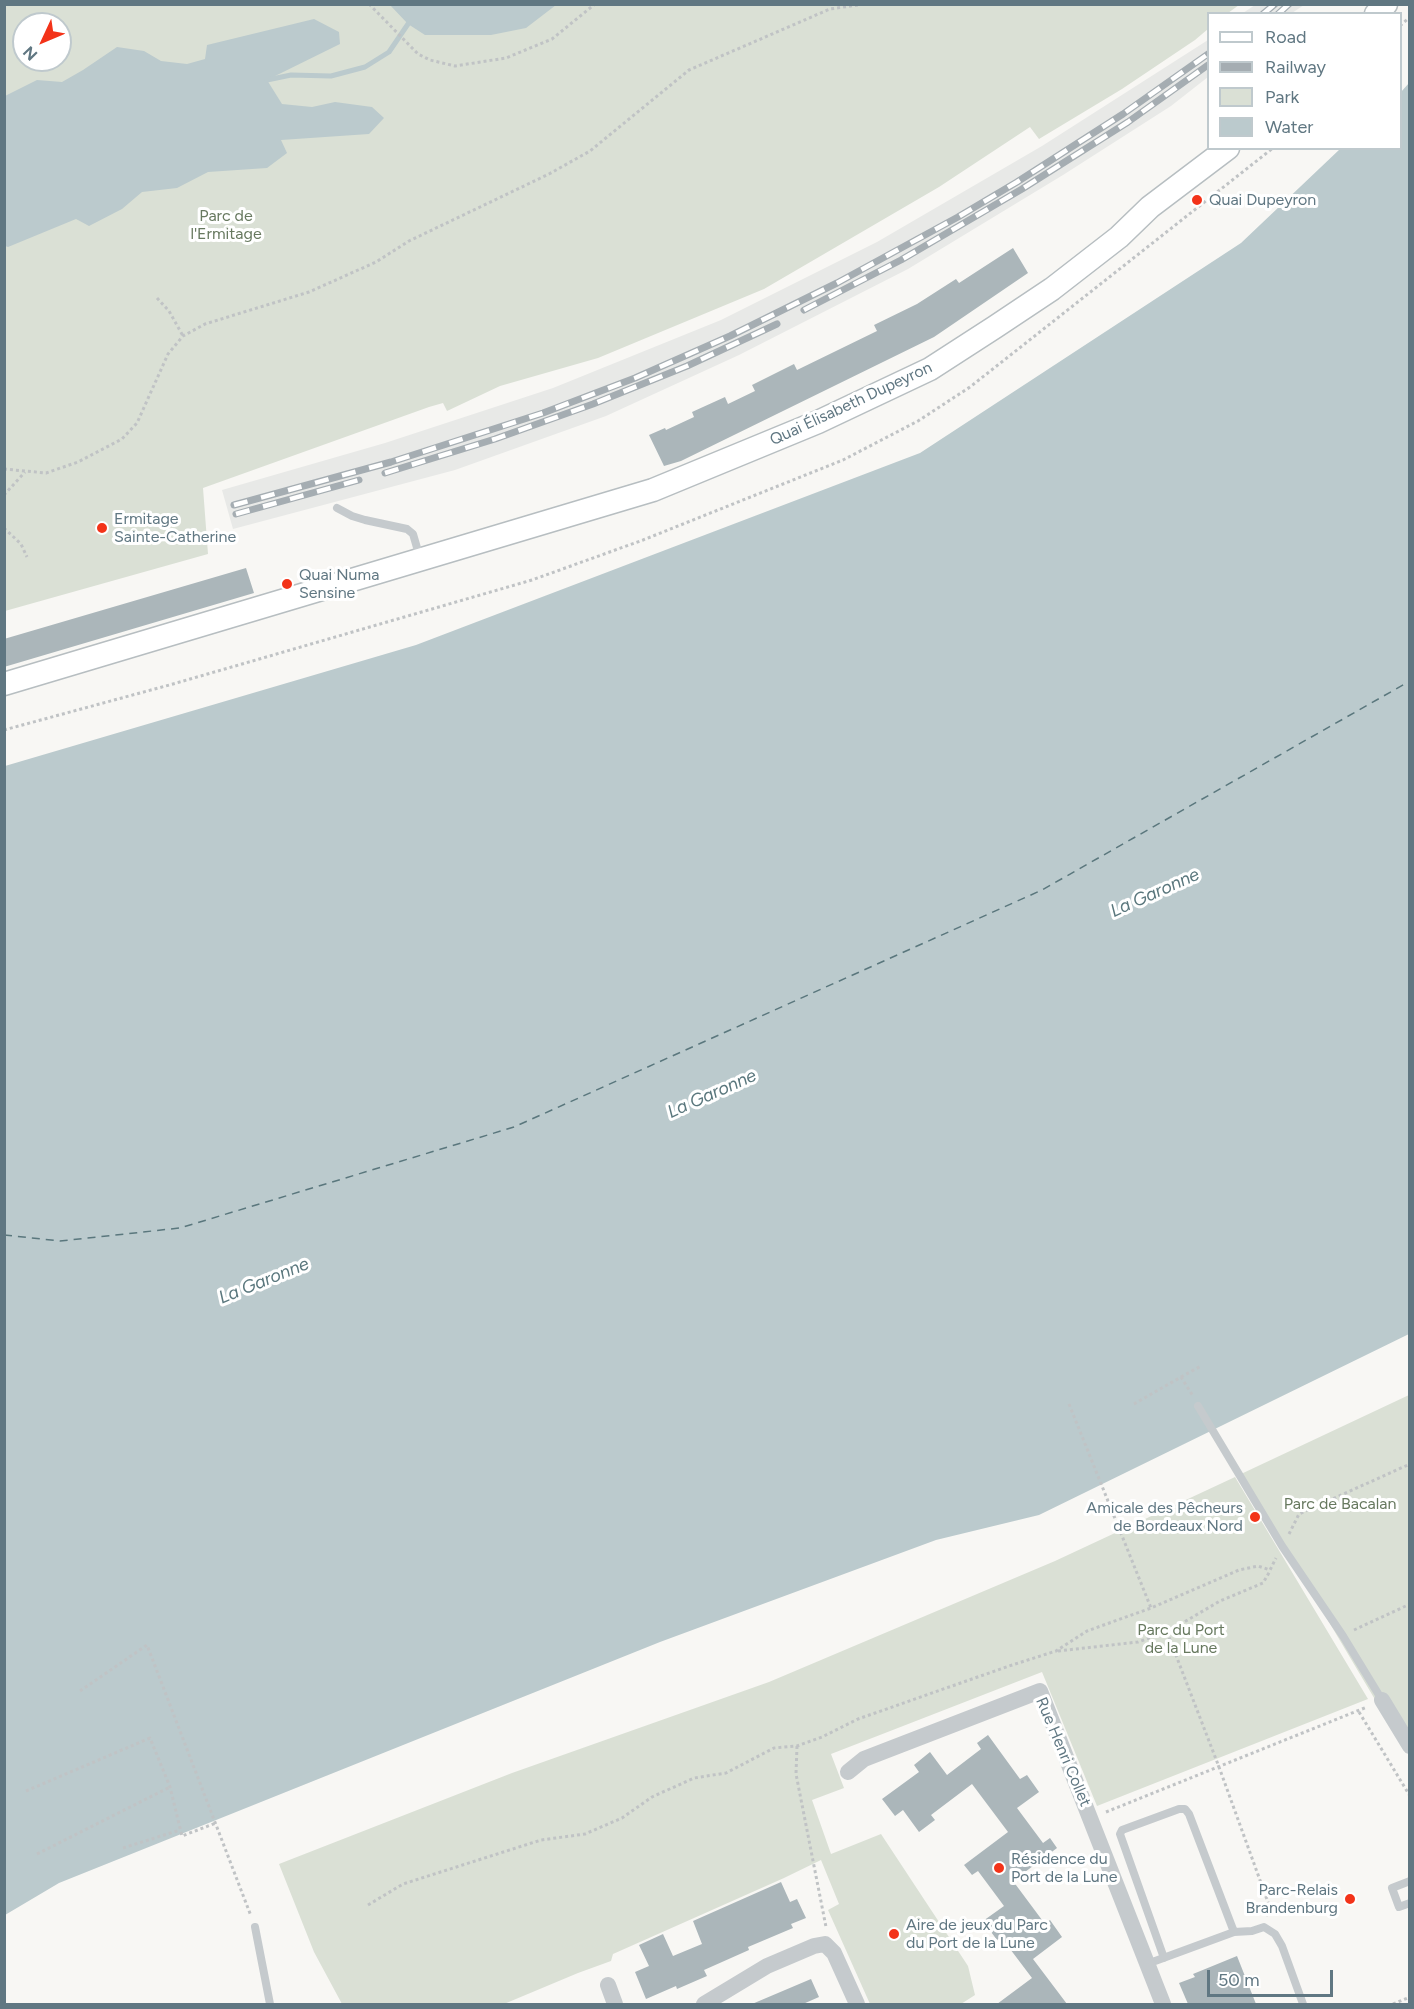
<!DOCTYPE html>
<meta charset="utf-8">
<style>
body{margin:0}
#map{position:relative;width:1414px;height:2009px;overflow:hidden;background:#f8f7f4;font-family:Figtree,sans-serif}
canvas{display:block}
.frame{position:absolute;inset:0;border:6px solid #607782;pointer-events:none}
.legend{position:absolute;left:1207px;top:12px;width:195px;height:138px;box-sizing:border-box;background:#fff;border:2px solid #bfc9cd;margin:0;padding:8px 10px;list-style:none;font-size:18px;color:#607782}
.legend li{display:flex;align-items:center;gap:12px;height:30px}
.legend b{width:30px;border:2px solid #bfc9cd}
.north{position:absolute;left:12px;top:12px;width:60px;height:60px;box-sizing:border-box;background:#fff;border:2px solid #bfc9cd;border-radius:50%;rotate:226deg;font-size:16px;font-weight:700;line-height:24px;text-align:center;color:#607782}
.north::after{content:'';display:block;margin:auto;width:21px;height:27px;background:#f33319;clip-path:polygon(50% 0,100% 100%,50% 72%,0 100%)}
.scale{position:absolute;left:1207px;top:1970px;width:126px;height:27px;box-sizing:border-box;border:3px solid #607782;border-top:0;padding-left:8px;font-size:18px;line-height:21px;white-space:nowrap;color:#607782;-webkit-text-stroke:4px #fff;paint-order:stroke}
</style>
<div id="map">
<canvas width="1414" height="2009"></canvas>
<div class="frame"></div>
<ul class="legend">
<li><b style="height:8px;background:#fff"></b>Road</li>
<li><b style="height:8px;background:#a5adb2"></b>Railway</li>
<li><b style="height:16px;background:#dae0d5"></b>Park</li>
<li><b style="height:16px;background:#bbcacd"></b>Water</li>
</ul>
<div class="north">N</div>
<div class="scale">50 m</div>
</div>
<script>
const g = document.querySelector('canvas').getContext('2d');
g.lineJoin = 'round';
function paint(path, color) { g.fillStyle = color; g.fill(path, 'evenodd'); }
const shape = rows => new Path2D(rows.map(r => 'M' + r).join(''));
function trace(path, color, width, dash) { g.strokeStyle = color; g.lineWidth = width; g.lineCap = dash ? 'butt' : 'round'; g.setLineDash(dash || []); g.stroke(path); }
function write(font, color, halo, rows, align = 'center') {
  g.font = font + ' Figtree,sans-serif'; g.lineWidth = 6; g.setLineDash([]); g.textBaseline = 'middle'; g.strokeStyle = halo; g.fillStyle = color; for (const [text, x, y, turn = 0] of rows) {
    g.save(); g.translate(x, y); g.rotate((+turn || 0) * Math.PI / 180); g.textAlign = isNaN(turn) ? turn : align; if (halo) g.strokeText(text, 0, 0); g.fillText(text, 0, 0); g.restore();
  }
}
paint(shape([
 [1255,5,1255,4,1304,5,1292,13,1243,13],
 [1208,40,1208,77,1171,106,1063,175,908,269,739,355,606,416,455,470,233,529,222,490,385,443,553,388,721,320,877,242,1042,146]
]), '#e8e9e7');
paint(shape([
 [5,5,1239,5,1228,13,1208,14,1208,29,1195,40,1122,89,1039,139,1030,127,939,187,764,289,598,358,500,386,447,411,443,403,429,407,203,488,208,554,5,611],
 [24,24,60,24,60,60,24,60],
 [1409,1395,1409,1748,1405,1750,1241,1474],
 [1235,1477,1368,1699,1097,1806,1042,1672,831,1754,844,1788,812,1800,831,1854,881,1834,968,1966,975,1995,961,2004,870,2004,828,1910,839,1904,821,1860,784,1878,613,1954,611,1961,578,1973,504,2004,342,2004,314,1952,279,1864,512,1773,769,1682,1055,1561]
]), '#dae0d5');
paint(shape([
 [390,5,556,5,526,28,491,35,425,35,408,24],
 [314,19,339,32,340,44,267,80,282,104,312,107,335,102,372,107,384,118,369,134,281,140,287,153,267,168,208,172,177,188,142,192,122,209,89,226,76,219,8,247,5,246,5,96,37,80,62,82,83,70,117,47,144,51,161,61,187,64,205,59,207,45],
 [1409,83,1409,1334,1039,1515,936,1540,660,1642,59,1883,5,1915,5,766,416,645,920,453,1241,243,1340,149,1400,148,1401,92]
]), '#bbcacd');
trace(shape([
 [267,80,291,75,331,76,365,67,389,52,408,24]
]), '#bbcacd', 5);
trace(shape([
 [4,1235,60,1241,180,1228,514,1127,1042,890,1410,681]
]), '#5a777d', 1.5, [8, 6]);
paint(shape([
 [1013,248,1028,273,934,337,681,461,664,466,649,435,665,428,666,430,694,417,692,412,725,397,728,404,755,391,752,385,794,364,797,370,877,331,874,325,917,304,956,279,959,283],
 [246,568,254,593,4,667,4,639],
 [988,1735,1020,1779,1027,1775,1039,1792,1017,1808,1043,1843,1050,1838,1057,1848,1013,1881,1045,1924,1050,1920,1062,1937,1033,1959,1067,2004,997,2004,1032,1978,1001,1937,997,1940,983,1921,1004,1906,978,1871,972,1875,964,1865,1008,1832,972,1784,931,1815,935,1820,919,1832,903,1810,895,1816,882,1799,919,1772,914,1765,930,1752,947,1775,981,1749,977,1743],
 [781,1882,790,1902,797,1899,806,1918,791,1924,793,1928,748,1947,749,1950,704,1970,707,1976,677,1989,676,1986,646,1999,635,1972,649,1966,639,1945,663,1934,673,1956,702,1944,693,1921],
 [1237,1956,1256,2004,1188,2004,1179,1983,1195,1977,1193,1974],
 [811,1979,819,1997,803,2004,752,2004]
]), '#abb6ba');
const secondary = shape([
 [1376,14,1386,4],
 [4,684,653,490,818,422,930,369,995,327,1052,289,1119,237,1150,207,1228,148]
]);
trace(secondary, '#b7bec1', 25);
trace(shape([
 [369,4,418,54,430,60,455,66,506,58,552,39,595,4],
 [1400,26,1410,17],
 [157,298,169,311,183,336],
 [4,469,46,473,78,462,122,439,137,423,168,354,183,336,205,324,309,292,376,262,409,241,549,174,590,151,689,70,830,9,865,4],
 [4,495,25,472],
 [4,528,21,544,27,557],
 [4,730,173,684,532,580,643,540,843,460,918,421,970,387,1273,148],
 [1181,1377,1201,1366],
 [1069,1404,1151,1608],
 [1134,1404,1181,1377,1193,1396],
 [1289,1534,1299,1514,1410,1464],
 [1354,1630,1410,1604],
 [1167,1632,1219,1767,1269,1905,1266,1916],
 [1058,1651,1138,1642,1167,1632,1220,1601,1263,1583,1270,1571],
 [80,1691,147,1645,251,1916],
 [1359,1712,1410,1796],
 [797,1746,796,1774,826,1927],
 [26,1791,150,1738,170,1787,182,1836,216,1823],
 [1106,1812,1367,1707],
 [123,1848,180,1830],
 [37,1854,170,1787],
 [368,1905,403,1884,541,1840,585,1834,622,1818,652,1797,694,1778,726,1773,774,1748,797,1746,822,1737,858,1719,1009,1666,1056,1651,1087,1631,1151,1608,1239,1570,1258,1566,1270,1570,1276,1558],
 [1393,2004,1410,1997]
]), '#c0c3c5', 3, [3, 3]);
trace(shape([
 [337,508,352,516,365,520,407,529,413,534,420,558],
 [1198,1406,1282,1546,1343,1636,1382,1700],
 [1410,1881,1392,1888,1399,1907,1410,1903],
 [255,1927,270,2004],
 [1234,1932,1252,1931,1264,1927,1275,1934,1282,1946,1303,2004],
 [1147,1964,1234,1932,1189,1814,1185,1809,1179,1809,1122,1830,1120,1834,1164,1958]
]), '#c5cacd', 8);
trace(shape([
 [1382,1700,1410,1746],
 [848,1772,864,1759,1040,1691,1163,2004],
 [608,1985,615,2004],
 [704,2004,767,1966,814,1946,825,1944,834,1953,857,2004]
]), '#c5cacd', 16);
trace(secondary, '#fff', 22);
const rail = shape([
 [1263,14,1275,4],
 [1278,14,1289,4],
 [804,310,901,260,1022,189,1128,122,1208,65],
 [385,473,495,439,593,404,687,366,777,324],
 [234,505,391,462,543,413,635,378,730,336,837,283,958,217,1017,182,1123,114,1208,54],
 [236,514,359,480]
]);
trace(rail, '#a5adb2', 7);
trace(rail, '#fff', 4.5, [14]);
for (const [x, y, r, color] of [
 [1197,200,6,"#f33319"],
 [102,528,6,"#f33319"],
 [287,584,6,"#f33319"],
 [1255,1517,6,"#f33319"],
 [999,1868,6,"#f33319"],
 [1350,1899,6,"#f33319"],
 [894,1934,6,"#f33319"]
]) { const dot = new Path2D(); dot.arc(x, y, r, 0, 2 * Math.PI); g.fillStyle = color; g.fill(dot); trace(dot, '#fff', 2); }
write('16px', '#607782', '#fff', [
 ["Quai Dupeyron",1209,200],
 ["Ermitage",114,519],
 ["Sainte-Catherine",114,537],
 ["Quai Numa",299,575],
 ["Sensine",299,593],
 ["Amicale des Pêcheurs",1243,1508,"right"],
 ["de Bordeaux Nord",1243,1526,"right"],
 ["Résidence du",1011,1859],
 ["Port de la Lune",1011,1877],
 ["Parc-Relais",1338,1890,"right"],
 ["Brandenburg",1338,1908,"right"],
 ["Aire de jeux du Parc",906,1925],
 ["du Port de la Lune",906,1943]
], 'left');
write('16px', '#67795f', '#fff', [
 ["Parc de",226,216],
 ["l'Ermitage",226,234],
 ["Parc de Bacalan",1340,1504],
 ["Parc du Port",1181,1630],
 ["de la Lune",1181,1648]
]);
write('16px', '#607782', '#fff', [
 ["Quai Élisabeth Dupeyron",851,404,-25],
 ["Rue Henri Collet",1063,1752,67]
]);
write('italic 18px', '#5a777d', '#fff', [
 ["La Garonne",1155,893,-24],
 ["La Garonne",712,1094,-24],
 ["La Garonne",264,1281,-22]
]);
</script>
